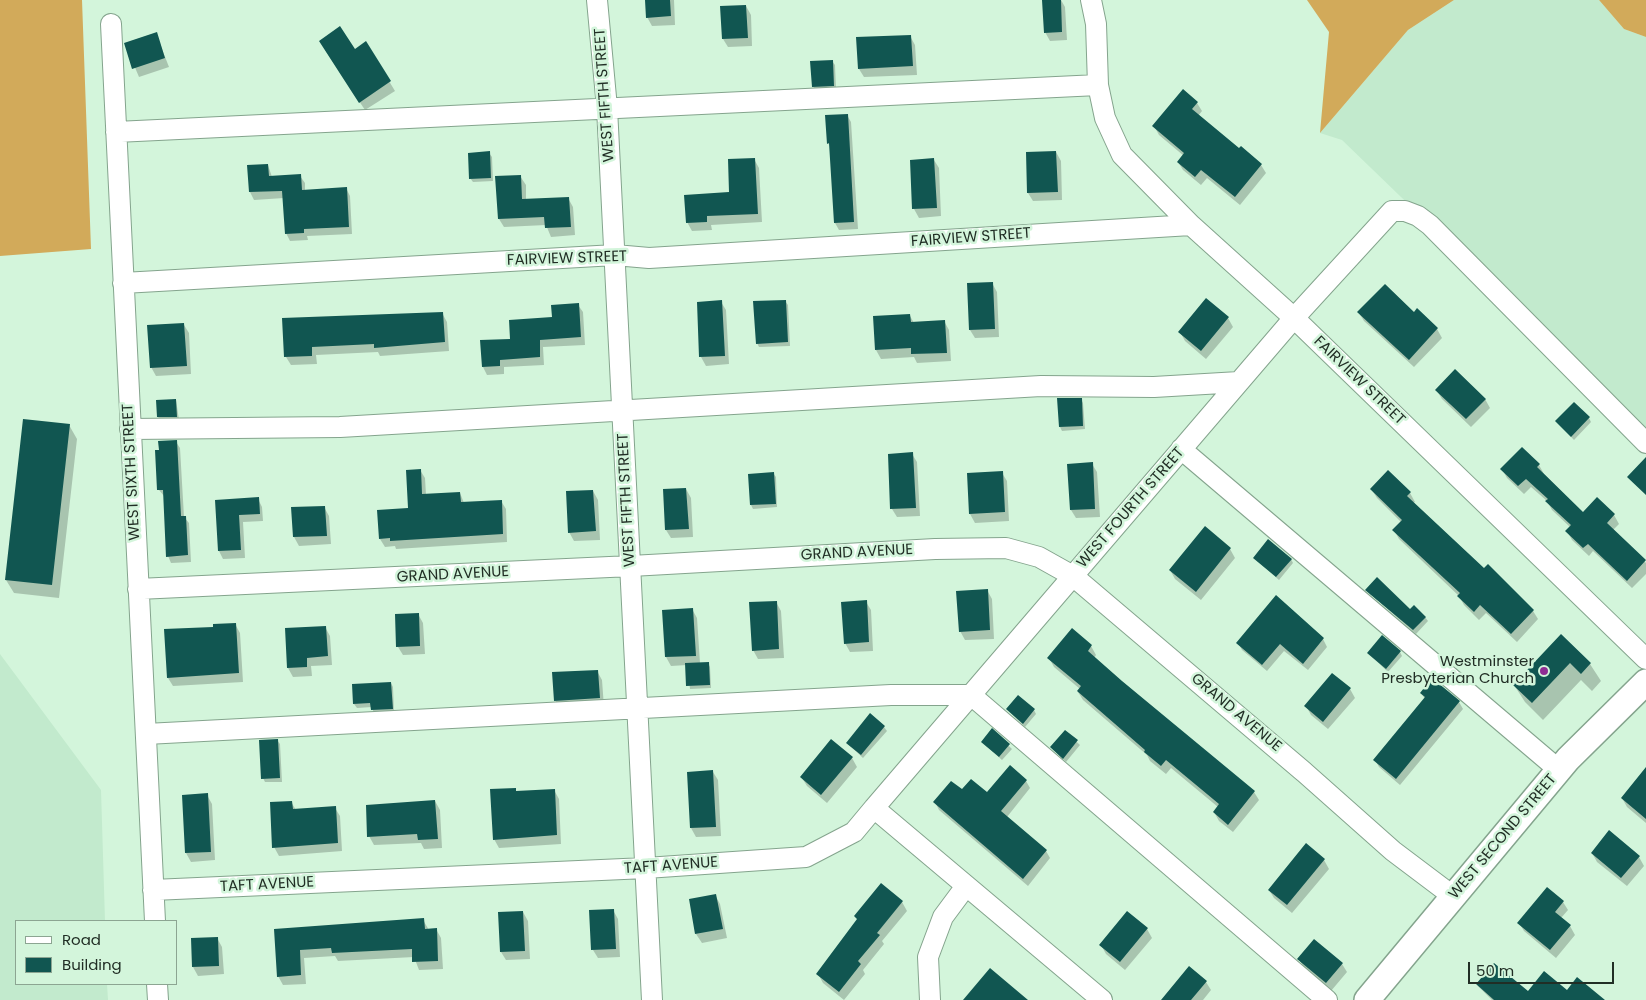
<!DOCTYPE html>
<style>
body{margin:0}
#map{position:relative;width:1646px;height:1000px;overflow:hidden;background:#d3f5db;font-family:Poppins,sans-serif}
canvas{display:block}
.legend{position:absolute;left:15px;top:920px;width:162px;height:65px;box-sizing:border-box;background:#d3f5db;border:1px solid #8ca592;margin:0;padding:6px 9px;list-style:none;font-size:15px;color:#212e25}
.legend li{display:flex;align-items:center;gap:10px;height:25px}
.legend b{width:25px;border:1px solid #8ca592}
.scale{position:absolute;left:1468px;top:962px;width:146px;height:22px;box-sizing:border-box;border:2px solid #212e25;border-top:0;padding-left:6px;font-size:15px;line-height:18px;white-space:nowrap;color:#212e25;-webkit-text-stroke:4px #d3f5db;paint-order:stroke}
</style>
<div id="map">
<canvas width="1646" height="1000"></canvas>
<ul class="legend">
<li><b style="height:6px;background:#fff"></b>Road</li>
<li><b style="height:14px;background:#115651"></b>Building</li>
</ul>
<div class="scale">50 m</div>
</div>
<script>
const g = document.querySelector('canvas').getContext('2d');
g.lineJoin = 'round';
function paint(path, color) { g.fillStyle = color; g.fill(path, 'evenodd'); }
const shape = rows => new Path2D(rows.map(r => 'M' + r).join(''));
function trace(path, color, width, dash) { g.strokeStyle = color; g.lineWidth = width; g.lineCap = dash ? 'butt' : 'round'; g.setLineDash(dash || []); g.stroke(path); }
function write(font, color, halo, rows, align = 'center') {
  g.font = font + ' Poppins,sans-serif'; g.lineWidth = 5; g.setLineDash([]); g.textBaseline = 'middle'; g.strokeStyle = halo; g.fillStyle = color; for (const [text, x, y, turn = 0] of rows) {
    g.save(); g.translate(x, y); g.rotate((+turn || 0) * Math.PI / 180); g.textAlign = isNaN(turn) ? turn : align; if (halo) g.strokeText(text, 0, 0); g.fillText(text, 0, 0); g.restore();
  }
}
paint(shape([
 [1454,0,1599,0,1624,29,1646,37,1646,443,1430,225,1342,140,1320,133,1408,30],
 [0,654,101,790,105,921,16,921,16,984,107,984,108,1000,0,1000]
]), '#c2eacd');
paint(shape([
 [0,0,82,0,91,249,0,256],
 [1307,0,1454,0,1408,30,1320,133,1329,32],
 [1599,0,1646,0,1646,37,1624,29]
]), '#d2aa5a');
paint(shape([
 [646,0,674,0,675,25,652,26,647,17],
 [1043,0,1061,0,1065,7,1067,40,1050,41,1045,32],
 [746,6,751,15,752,46,728,47,723,39],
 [156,34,169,67,139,77,125,44],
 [910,36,915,45,917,75,864,77,859,69],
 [366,43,395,91,365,110,325,50,355,50],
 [832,61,835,65,836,89,815,90,813,86],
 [1197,103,1202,111,1198,116,1239,150,1261,165,1266,173,1240,205,1207,178,1201,185,1183,170,1178,162,1184,156,1159,135,1154,126],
 [847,115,851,122,858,229,839,230,835,223,831,148,828,143],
 [1056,152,1061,161,1062,200,1033,201,1028,193],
 [489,153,492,157,493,181,473,182,470,178],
 [754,159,759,168,762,222,711,225,712,230,692,231,687,222,731,194],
 [934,160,939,168,941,216,919,218,914,209],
 [268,165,272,177,300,176,305,183,305,191,346,188,350,196,352,234,307,236,308,240,290,241,286,233,284,198,254,200,250,192,248,166],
 [520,176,526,185,526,200,568,198,573,207,575,235,551,237,546,225,504,227,499,219],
 [992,283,997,292,999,337,975,338,970,330],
 [785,301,788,305,790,346,759,347,757,343],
 [721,302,726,310,729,364,706,366,701,357],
 [578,305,583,312,585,345,543,347,544,365,504,367,504,374,487,375,483,367,482,342,512,340],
 [1417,310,1437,329,1442,338,1414,367,1364,321,1359,313,1414,314],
 [442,313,447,322,449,351,380,356,378,352,316,355,317,364,291,365,286,357,284,319],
 [910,316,914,323,944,321,949,330,951,361,917,363,914,357,881,359,876,350],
 [1228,318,1233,327,1206,359,1185,341,1180,332],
 [184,325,189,333,191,374,156,376,151,367],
 [1437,391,1485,399,1490,408,1471,427,1442,399],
 [1081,399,1083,403,1085,429,1062,431,1060,427],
 [176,400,179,420,160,420,158,417],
 [1589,418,1591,422,1574,440,1557,422],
 [69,425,77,439,59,598,14,593,6,580],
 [176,442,180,448,184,517,189,523,191,562,171,563,168,556,164,496,159,490],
 [912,454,917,462,920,516,897,517,892,509],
 [1092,464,1097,472,1100,517,1076,518,1071,510],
 [1539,465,1544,474,1583,513,1597,499,1614,515,1619,524,1613,530,1646,563,1646,574,1632,588,1593,551,1589,556,1572,540,1567,531,1570,527,1552,510,1547,501,1531,487,1524,494,1507,478,1502,469],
 [420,470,425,478,426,495,460,493,464,503,501,501,506,509,507,542,396,549,395,546,385,547,380,539,410,509],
 [773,473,776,477,777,507,753,509,751,505],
 [1002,473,1007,481,1009,521,975,523,970,514],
 [686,489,691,498,693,537,671,538,666,530],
 [1372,490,1410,493,1415,502,1413,503,1484,570,1533,611,1538,619,1517,642,1486,613,1479,620,1464,605,1459,596,1399,539,1394,530,1401,522,1377,498],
 [593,491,598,500,600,540,574,541,569,532],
 [258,499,262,507,263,521,243,522,245,558,223,559,219,551,216,501],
 [324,507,329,516,331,544,299,546,294,537,293,508],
 [1205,528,1230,549,1235,558,1201,600,1175,579,1170,570],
 [1254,558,1291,559,1293,563,1279,580],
 [987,590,992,599,994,639,965,640,960,631],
 [1366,590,1425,617,1428,621,1416,634],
 [776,602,781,611,784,658,758,659,753,650],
 [866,602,871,610,873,651,850,652,845,643],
 [692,609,697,618,700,663,708,663,710,667,711,688,690,689,687,665,671,666,666,657,664,611],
 [418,614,423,623,425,654,403,655,398,647],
 [235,624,240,633,243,682,173,686,168,678,215,628],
 [325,627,330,636,332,665,311,666,312,676,293,677,288,668],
 [1072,630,1091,646,1096,655,1094,658,1254,792,1259,800,1233,832,1219,821,1214,812,1218,807,1171,768,1166,774,1150,761,1147,755,1083,700,1078,692,1080,689,1054,667,1049,658],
 [1561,635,1590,664,1601,681,1592,691,1581,680,1543,720,1525,702,1514,685],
 [1323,639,1327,647,1308,670,1284,651,1267,671,1242,650,1238,643],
 [1400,652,1402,656,1388,672,1368,653],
 [597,671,602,680,604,707,560,709,555,700],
 [391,683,393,687,394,713,374,714,372,707,357,708,354,704],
 [1350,689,1355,698,1328,729,1311,715,1306,706],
 [1421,693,1459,702,1463,709,1400,785,1379,767,1375,760,1425,699],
 [1007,709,1034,710,1036,714,1025,727],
 [884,727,887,731,863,758,847,743],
 [992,730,1012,749,1002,760,982,742],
 [1065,731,1080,745,1066,762,1052,748],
 [277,740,280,744,282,782,265,782,263,778],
 [852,758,857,767,827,803,807,786,802,778],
 [713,772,718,780,721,836,696,837,691,828,688,773],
 [1026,781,1030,788,1007,817,1046,851,1050,858,1028,886,939,810,935,802,962,791,987,794],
 [1646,783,1646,823,1627,807,1622,798],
 [515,789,517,792,554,790,559,799,561,844,499,848,494,839],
 [207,795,212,804,215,860,191,862,186,853,183,796],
 [435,801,440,810,442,848,424,849,421,843,374,845,369,836],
 [291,802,296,810,335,808,340,816,342,851,279,856,274,847],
 [1592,853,1639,857,1644,866,1627,886,1597,862],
 [1324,860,1329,869,1292,913,1274,898,1269,890],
 [715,895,720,904,727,938,702,943,696,934,690,900],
 [902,902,907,911,882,941,884,944,863,970,865,974,844,1000,823,983,818,974,858,921,856,916],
 [1563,902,1568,910,1561,918,1570,926,1575,935,1556,958,1524,931,1519,923],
 [613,910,618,919,620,957,598,958,593,950],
 [523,912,528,921,530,959,506,960,501,952],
 [423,920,429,930,436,929,441,938,443,969,419,970,414,957,338,961,335,956,304,958,306,984,283,985,278,976,275,930],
 [1147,929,1152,938,1125,970,1106,954,1101,945],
 [217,938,222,947,224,974,198,976,193,967],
 [1299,959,1342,964,1347,972,1331,991,1304,968],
 [1206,982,1211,990,1203,1000,1162,1000],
 [1477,985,1528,993,1567,992,1600,1000,1492,1000]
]), '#0003');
paint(shape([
 [645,0,670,0,671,16,646,18],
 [1042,0,1061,0,1062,32,1044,33],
 [746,5,748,38,722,39,720,6],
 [340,26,355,49,366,41,391,81,359,103,319,41],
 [157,32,165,58,132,69,124,43],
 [911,35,913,66,858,69,856,37],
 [833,60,834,86,812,87,810,61],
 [1183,89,1198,102,1192,109,1239,148,1241,146,1262,164,1235,197,1201,170,1195,177,1177,162,1184,153,1152,126],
 [848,114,854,222,834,223,829,143,827,144,825,115],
 [490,151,491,178,469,179,468,153],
 [1056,151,1058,192,1027,193,1026,152],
 [755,158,758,214,707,216,707,222,686,223,684,195,729,192,728,159],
 [934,158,937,208,912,209,910,160],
 [268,164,269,176,301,174,302,190,347,187,349,227,304,229,304,233,285,234,282,191,249,192,247,165],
 [521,175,522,199,569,197,571,227,545,228,544,217,498,219,495,176],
 [993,282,995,329,969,330,967,283],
 [1385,284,1414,312,1417,308,1438,328,1409,360,1357,312],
 [1206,298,1229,317,1201,351,1178,332],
 [722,300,725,356,699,357,697,302],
 [786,300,788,342,756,344,753,301],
 [579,303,581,337,540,340,540,357,500,360,500,366,482,367,480,340,510,339,509,320,552,317,551,305],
 [443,312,445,342,374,348,374,344,312,347,312,356,284,357,282,318],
 [910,314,911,322,945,320,947,353,911,354,911,348,875,350,873,316],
 [184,323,187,366,150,368,147,325],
 [1455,369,1486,399,1466,419,1435,390],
 [1057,398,1082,398,1083,426,1059,427],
 [176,399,177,417,157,417,156,400],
 [1574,402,1590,417,1571,437,1555,421],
 [23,419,70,424,52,585,5,580],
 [177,440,181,516,186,516,188,555,166,557,163,490,157,490,155,450,159,450,158,441],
 [1522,447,1540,464,1537,467,1583,512,1597,497,1615,514,1607,523,1646,560,1627,581,1588,544,1583,548,1565,531,1571,525,1545,501,1548,499,1526,479,1518,486,1500,469],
 [913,452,916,508,890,509,888,454],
 [1646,457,1646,495,1627,477],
 [1093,462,1095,509,1070,510,1067,464],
 [421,469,422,494,460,492,461,502,502,500,503,534,390,541,390,538,379,539,377,510,408,508,406,470],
 [1388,470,1411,492,1407,496,1484,568,1488,564,1534,610,1511,634,1480,605,1474,612,1457,596,1460,593,1392,530,1402,520,1370,489],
 [1003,471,1005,512,969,514,967,473],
 [774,472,776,504,750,505,748,474],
 [686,488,689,529,665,530,663,489],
 [593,490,596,531,568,533,566,491],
 [259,497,260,514,239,515,241,550,218,551,215,500],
 [325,506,327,536,293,537,291,507],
 [1205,526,1231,548,1196,592,1169,570],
 [1268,539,1292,559,1276,577,1253,558],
 [1377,577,1410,609,1414,605,1426,617,1413,630,1365,590],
 [988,589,990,630,959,632,956,591],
 [1276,595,1324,638,1303,664,1280,644,1262,665,1236,643],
 [867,600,869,642,844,644,841,602],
 [777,601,779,649,752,651,749,602],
 [693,608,696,656,665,657,662,610],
 [419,613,420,646,396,647,395,614],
 [236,623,239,673,167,678,164,629,213,627,213,624],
 [326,626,328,656,307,658,307,667,287,668,285,628],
 [1072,628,1092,645,1088,651,1122,681,1255,791,1228,825,1213,812,1219,804,1166,760,1161,766,1144,752,1145,750,1077,691,1081,686,1047,658],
 [1561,634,1591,663,1581,674,1570,663,1532,703,1513,685],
 [1382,635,1401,651,1386,669,1367,653],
 [709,662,710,685,686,686,685,663],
 [598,670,600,698,554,701,552,672],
 [1332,673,1351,688,1323,722,1304,706],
 [1432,678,1460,701,1396,779,1373,760,1425,697,1420,693],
 [391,682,393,709,371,710,370,703,353,704,352,684],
 [1018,695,1035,709,1023,724,1006,709],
 [870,713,885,726,861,755,846,743],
 [992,728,1010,744,999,757,981,742],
 [1065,730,1078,740,1063,759,1050,747],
 [278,739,280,778,261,779,259,740],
 [831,739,853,757,821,795,800,777],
 [1010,765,1027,780,1001,811,1047,850,1023,879,933,802,951,781,962,789,971,779,987,792],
 [1646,767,1646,819,1621,798],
 [713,770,716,827,690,828,687,772],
 [516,788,516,791,555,789,557,835,493,840,490,789],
 [208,793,211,852,185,853,182,795],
 [435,800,438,839,418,840,417,834,367,837,366,805],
 [292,801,293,809,336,806,338,843,272,848,270,802],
 [1609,830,1640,856,1621,878,1591,853],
 [1306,843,1325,859,1287,905,1268,890],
 [881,883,903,901,877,933,880,935,858,961,861,964,839,992,816,974,857,919,854,916],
 [1547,887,1564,901,1555,912,1571,925,1550,950,1517,923],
 [716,894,723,929,695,934,689,899],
 [614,909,616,949,591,950,589,910],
 [523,911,525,951,500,952,498,912],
 [1127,911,1148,928,1120,962,1099,945],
 [424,918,425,929,437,928,438,961,412,962,412,949,332,953,331,948,300,950,301,975,277,977,274,929],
 [218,937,219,966,192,967,191,938],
 [1314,939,1343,963,1326,983,1297,959],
 [1494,963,1528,991,1544,971,1567,990,1577,977,1605,1000,1494,1000,1476,984],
 [1189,966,1207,981,1191,1000,1161,1000],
 [990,968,1028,1000,963,1000]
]), '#115651');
const minor = shape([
 [597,0,607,108,652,1000],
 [1091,0,1096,24,1098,85,1105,118,1122,155,1191,225],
 [111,24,155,921],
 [116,132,1098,85],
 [123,283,615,255,649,258,1191,225,1294,318,1646,659],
 [130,429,340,427,1041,386,1154,387,1239,382],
 [1181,449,1559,770],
 [138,589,631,566,935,549,1006,548,1039,557,1073,576,1304,772,1393,851,1454,897],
 [146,734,891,695,971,695,1327,1000],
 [874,808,1294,318,1392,211,1405,211,1418,216,1430,225,1646,443],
 [153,890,646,868,806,857,854,832,874,808,1102,1000],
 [157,984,158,1000],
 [930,1000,928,957,943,917,966,886]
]);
const major = shape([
 [1367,1000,1568,759,1646,682]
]);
trace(minor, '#84a48d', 22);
trace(major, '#84a48d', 28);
trace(minor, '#fff', 20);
trace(major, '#fff', 25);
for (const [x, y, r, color] of [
 [1544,671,5,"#8f2c93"]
]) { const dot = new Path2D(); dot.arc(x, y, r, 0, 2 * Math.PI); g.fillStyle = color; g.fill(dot); trace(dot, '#d3f5db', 2); }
write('15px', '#212e25', '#d3f5db', [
 ["WEST FIFTH STREET",605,95,-94],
 ["FAIRVIEW STREET",971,238,-4],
 ["FAIRVIEW STREET",567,259,-2],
 ["FAIRVIEW STREET",1359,381,44],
 ["WEST SIXTH STREET",132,472,-93],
 ["WEST FIFTH STREET",627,500,-93],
 ["WEST FOURTH STREET",1131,508,-49],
 ["GRAND AVENUE",857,553,-3],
 ["GRAND AVENUE",453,575,-3],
 ["GRAND AVENUE",1236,713,40],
 ["WEST SECOND STREET",1503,837,-50],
 ["TAFT AVENUE",671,866,-4],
 ["TAFT AVENUE",267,885,-3]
]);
write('15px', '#212e25', '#d3f5db', [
 ["Westminster",1534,662],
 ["Presbyterian Church",1534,679]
], 'right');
</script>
